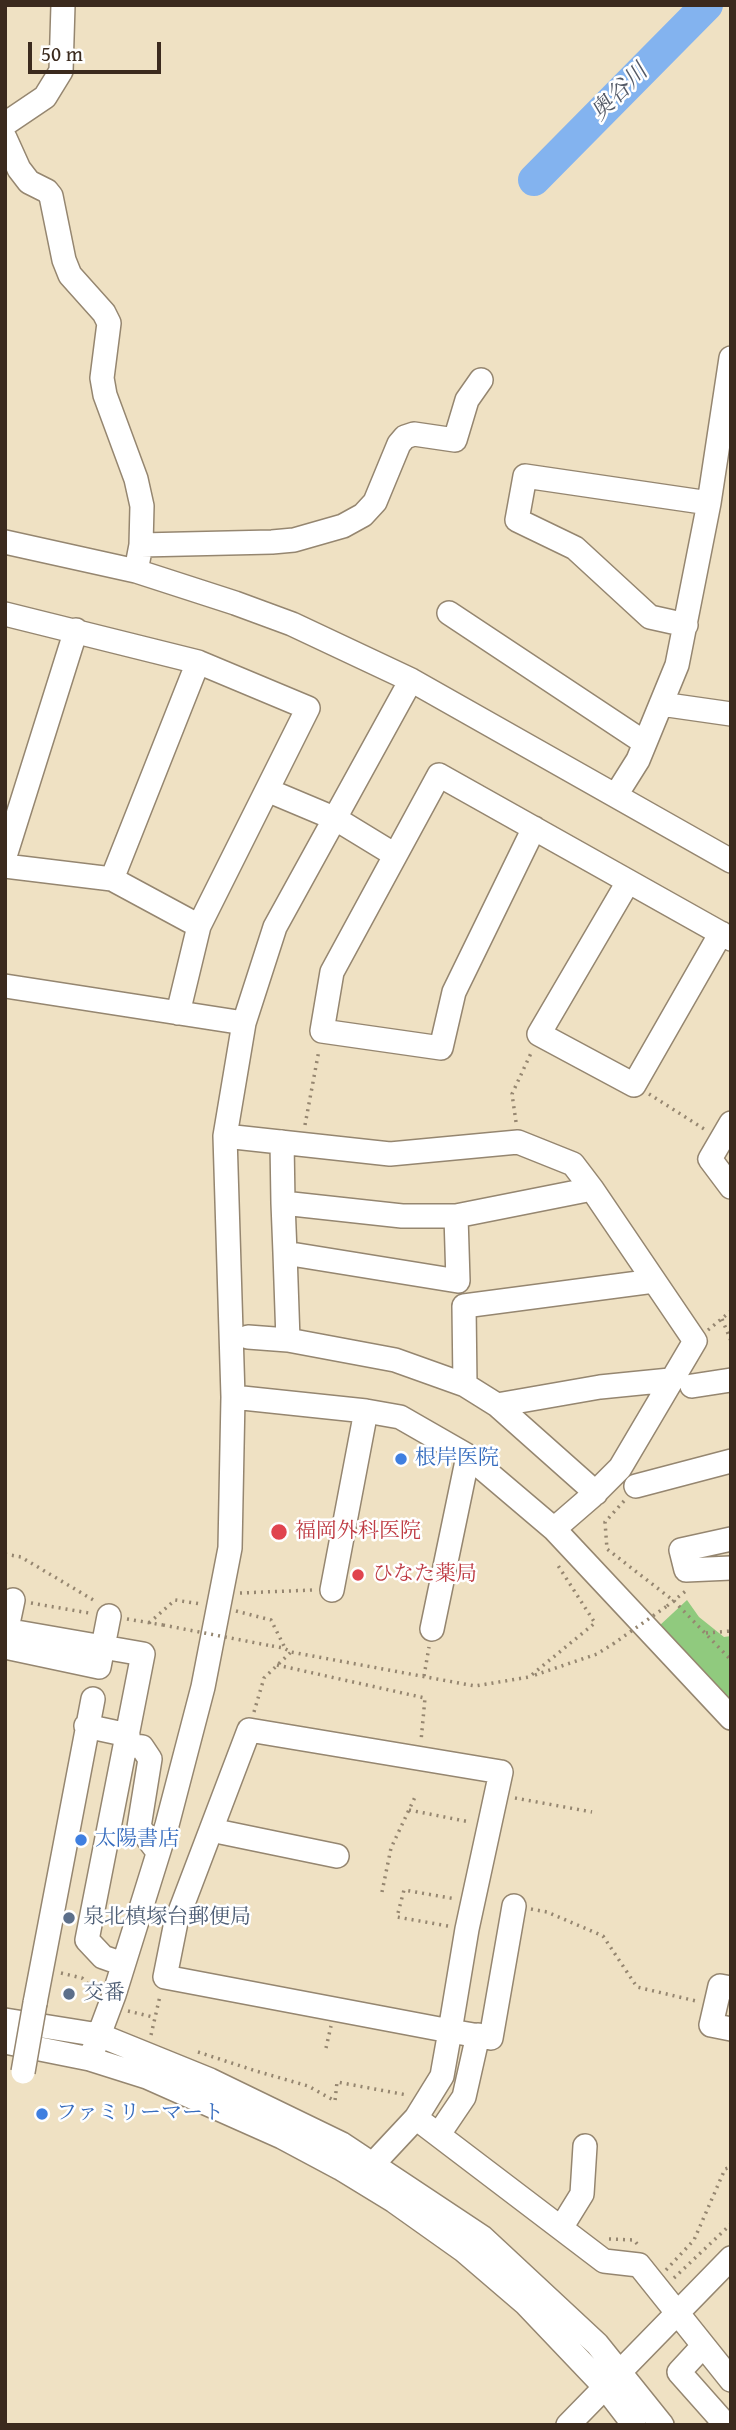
<!DOCTYPE html>
<meta charset="utf-8">
<style>
body{margin:0}
#map{position:relative;width:736px;height:2430px;overflow:hidden;background:#efe1c3;font-family:"Gentium Book Plus",serif}
canvas{display:block}
.frame{position:absolute;inset:0;border:7px solid #3b2a1e;pointer-events:none}
.scale{position:absolute;left:28px;top:42px;width:133px;height:32px;box-sizing:border-box;border:4px solid #3b2a1e;border-top:0;padding-left:9px;font-size:21px;line-height:24px;white-space:nowrap;color:#3b2a1e;-webkit-text-stroke:5px #fff;paint-order:stroke}
</style>
<div id="map">
<canvas width="736" height="2430"></canvas>
<div class="frame"></div>
<div class="scale">50 m</div>
</div>
<script>
const g = document.querySelector('canvas').getContext('2d');
g.lineJoin = 'round';
function paint(path, color) { g.fillStyle = color; g.fill(path, 'evenodd'); }
const shape = rows => new Path2D(rows.map(r => 'M' + r).join(''));
function trace(path, color, width, dash) { g.strokeStyle = color; g.lineWidth = width; g.lineCap = dash ? 'butt' : 'round'; g.setLineDash(dash || []); g.stroke(path); }
function write(font, color, halo, rows, align = 'center') {
  g.font = font + ' "Gentium Book Plus","Noto Serif JP",serif'; g.lineWidth = 5; g.setLineDash([]); g.textBaseline = 'middle'; g.strokeStyle = halo; g.fillStyle = color; for (const [text, x, y, turn = 0] of rows) {
    g.save(); g.translate(x, y); g.rotate((+turn || 0) * Math.PI / 180); g.textAlign = isNaN(turn) ? turn : align; if (halo) g.strokeText(text, 0, 0); g.fillText(text, 0, 0); g.restore();
  }
}
paint(shape([
 [687,1600,699,1617,724,1637,731,1636,731,1709,659,1626]
]), '#90ca7e');
trace(shape([
 [534,180,707,5]
]), '#83b3ef', 32);
const minor = shape([
 [5,124,45,97,61,71,63,5],
 [5,138,19,169,29,182,47,191,51,196,64,260,70,275,104,313,109,323,102,378,105,395,136,479,142,506,141,545,136,571],
 [5,542,136,571,235,603,292,624,411,680,731,861],
 [141,545,272,542,294,540,343,526,363,515,375,502,399,444,405,437,414,434,455,440,467,400,481,380],
 [449,613,645,743],
 [5,614,198,662,308,708,199,926,178,1013],
 [686,625,650,617,575,548,517,520,525,476,709,503],
 [661,704,731,714],
 [267,790,336,819,395,855],
 [616,795,638,760,677,665,709,503,731,358],
 [534,828,454,992,441,1048,322,1031,332,972,439,775,731,939],
 [5,856,76,630],
 [5,866,112,879,199,926],
 [112,879,198,662],
 [628,882,539,1034,634,1085,721,933],
 [5,986,244,1023],
 [731,1123,710,1159,731,1187],
 [225,1136,390,1154,518,1142,573,1164,592,1189,695,1341,620,1468,591,1497,554,1529],
 [282,1142,283,1203,402,1216,456,1216,458,1281,285,1253,288,1340],
 [283,1203,285,1253],
 [456,1216,592,1189],
 [248,1337,288,1340,395,1360,465,1385,497,1405,596,1493],
 [465,1385,464,1306,654,1281],
 [692,1386,731,1380],
 [233,1397,366,1411,400,1417,468,1456,554,1529,731,1718],
 [497,1405,600,1387,670,1380],
 [636,1486,731,1461],
 [731,1539,681,1550,686,1570,731,1568],
 [332,1590,366,1411],
 [432,1629,468,1456],
 [5,1630,143,1654,87,1940,103,1957,123,1964],
 [5,1638,13,1600],
 [5,1647,99,1667,109,1616],
 [86,1726,128,1735],
 [126,1745,142,1747,150,1759,139,1827,158,1852],
 [211,1830,337,1856],
 [731,1988,720,1986,711,2025,731,2029],
 [35,2003,93,1699],
 [5,2020,99,2035,210,2080,342,2144,482,2237,597,2344,662,2425],
 [5,2042,90,2059,147,2077,282,2137,340,2168,394,2201,463,2250,526,2304,604,2386,634,2425],
 [90,2059,114,1995,167,1825,203,1687,230,1548,233,1397,225,1136,244,1023,275,927,411,680],
 [416,2118,442,2076,450,2031,467,1929,501,1772,249,1730,176,1922,165,1977,450,2031,491,2038,514,1906],
 [439,2134,464,2097,478,2035],
 [373,2164,416,2118,604,2261,639,2265,731,2380],
 [561,2228,582,2194,585,2146],
 [703,2346,679,2372,726,2425],
 [568,2425,731,2258]
]);
trace(minor, '#958670', 26);
trace(shape([
 [649,1094,704,1129],
 [516,1122,512,1094,532,1051],
 [305,1125,319,1050],
 [722,1319,731,1341],
 [708,1330,731,1311],
 [624,1501,605,1522,607,1549,674,1601,731,1660],
 [5,1554,21,1557,95,1601],
 [240,1593,313,1590],
 [31,1603,89,1613],
 [667,1606,687,1590],
 [236,1611,271,1620,284,1646],
 [127,1619,163,1625],
 [149,1623,175,1600,201,1604],
 [706,1633,731,1631],
 [272,1646,284,1648,291,1652,475,1686,529,1677,595,1623,557,1564],
 [277,1665,425,1698,421,1741],
 [535,1675,597,1654,613,1644],
 [424,1676,429,1647],
 [254,1712,264,1678,291,1652],
 [515,1798,592,1812],
 [409,1810,470,1822],
 [382,1892,391,1848,415,1797],
 [531,1909,547,1912,603,1936,637,1987,696,2001],
 [448,1926,397,1917,404,1890,456,1899],
 [61,1973,82,1978,96,1992],
 [128,2011,153,2017],
 [151,2035,160,1996],
 [326,2048,331,2026],
 [198,2052,256,2071,308,2086,335,2101,337,2082,407,2095],
 [609,2239,634,2240,638,2245],
 [666,2270,694,2240,725,2169,731,2167],
 [674,2278,731,2224]
]), '#958670', 3.5, [2, 5]);
trace(minor, '#fff', 23);
const minorBridge = shape([
 [23,2072,35,2003]
]);
trace(minorBridge, '#958670', 26, []);
trace(shape([
 [163,1625,272,1646],
 [613,1644,667,1606]
]), '#958670', 3.5, [2, 5]);
trace(minorBridge, '#fff', 23);
for (const [x, y, r, color] of [
 [401,1459,7,"#3f7fe0"],
 [279,1532,9,"#e0444e"],
 [358,1575,7,"#e0444e"],
 [81,1840,7,"#3f7fe0"],
 [69,1918,7,"#5c6f8a"],
 [69,1994,7,"#5c6f8a"],
 [42,2114,7,"#3f7fe0"]
]) { const dot = new Path2D(); dot.arc(x, y, r, 0, 2 * Math.PI); g.fillStyle = color; g.fill(dot); trace(dot, '#fff', 2.5); }
write('21px', '#366cbe', '#fff', [
 ["根岸医院",415,1459],
 ["太陽書店",95,1840],
 ["ファミリーマート",56,2114]
], 'left');
write('21px', '#be3a42', '#fff', [
 ["福岡外科医院",295,1532],
 ["ひなた薬局",372,1575]
], 'left');
write('21px', '#4e5e75', '#fff', [
 ["泉北槙塚台郵便局",83,1918],
 ["交番",83,1994]
], 'left');
write('italic 23px', '#545a67', '#fff', [
 ["奥谷川",620,93,-45]
]);
</script>
